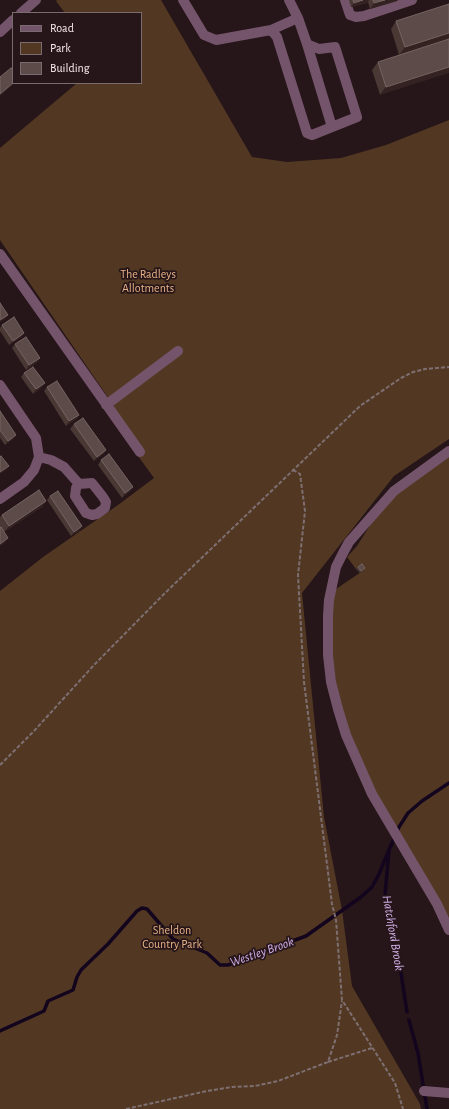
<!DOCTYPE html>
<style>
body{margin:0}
#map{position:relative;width:449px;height:1109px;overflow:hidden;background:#261519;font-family:"Alegreya Sans",sans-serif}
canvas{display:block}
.legend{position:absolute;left:12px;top:12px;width:130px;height:72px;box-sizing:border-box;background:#261519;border:1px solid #7a6b6e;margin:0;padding:5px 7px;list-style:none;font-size:12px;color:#f9ecee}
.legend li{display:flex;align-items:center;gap:8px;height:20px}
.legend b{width:20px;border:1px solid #7a6b6e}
</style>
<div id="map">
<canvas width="449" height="1109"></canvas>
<ul class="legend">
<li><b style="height:5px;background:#74546a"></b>Road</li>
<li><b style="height:11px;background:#523822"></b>Park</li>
<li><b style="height:11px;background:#5c4b48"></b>Building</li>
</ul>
</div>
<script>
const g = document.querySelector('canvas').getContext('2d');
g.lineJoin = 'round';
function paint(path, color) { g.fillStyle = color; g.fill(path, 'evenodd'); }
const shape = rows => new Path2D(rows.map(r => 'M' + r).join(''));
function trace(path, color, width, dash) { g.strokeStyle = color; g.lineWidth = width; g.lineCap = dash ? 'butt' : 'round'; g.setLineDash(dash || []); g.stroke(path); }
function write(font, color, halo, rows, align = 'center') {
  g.font = font + ' "Alegreya Sans",sans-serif'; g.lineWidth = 3.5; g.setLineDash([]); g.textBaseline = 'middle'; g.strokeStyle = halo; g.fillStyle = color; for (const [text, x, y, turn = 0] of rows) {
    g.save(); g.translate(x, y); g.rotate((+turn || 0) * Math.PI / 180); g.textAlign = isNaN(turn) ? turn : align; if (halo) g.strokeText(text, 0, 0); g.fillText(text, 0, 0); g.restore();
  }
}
paint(shape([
 [57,0,161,0,252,157,287,162,341,158,386,145,449,120,449,439,394,476,302,593,324,817,342,910,352,986,420,1104,421,1109,0,1109,0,591,43,557,118,505,154,478,112,420,114,406,0,240,0,148,77,83,141,83,141,13,65,13,56,1],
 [449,455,449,921,381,804,346,724,337,692,332,649,333,595,336,589,364,570,360,566,356,569,347,557,357,546,374,519,389,500]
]), '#523822');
trace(shape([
 [407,1012,401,973,385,895,389,850,399,827,408,813,422,801,449,783],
 [409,1020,418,1053,427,1109],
 [0,1031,44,1011,48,1001,73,990,77,977,81,970,108,944,137,911,142,908,147,909,173,939,207,953,220,965,228,965,306,936,361,897,372,887,379,874,389,850]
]), '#14051e', 3.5);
trace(shape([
 [293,470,300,474,305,511,298,575,304,682,332,904,336,920,342,1000,395,1083,403,1109],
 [0,765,34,731,94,665,164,594,360,406,401,378,413,372,425,369,449,367],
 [328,1062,372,1048],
 [126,1109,207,1091,232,1087,255,1086,278,1081,328,1062,337,1035,342,1001]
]), '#7e6f72', 2, [4, 2]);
trace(shape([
 [183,0,204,35,216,40,271,30,277,37,307,133,312,135,357,117,336,50,335,47,319,49,307,44,298,18,289,0],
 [345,0,350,15,356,17,364,16,412,0],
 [21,13,36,0],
 [271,30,298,18],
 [0,32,13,20],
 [307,44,332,127],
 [0,254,140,452],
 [0,385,36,438,39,457,34,470,24,482,0,499],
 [106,405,178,351],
 [449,451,394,491,349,542,343,553,336,567,329,600,328,616,328,655,331,682,338,709,346,735,372,794,437,904,449,930],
 [39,457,51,460,64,467,79,484,92,483,103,497,106,502,105,508,97,514,92,515,86,513,75,496,76,488,79,484],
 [424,1091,449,1093]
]), '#74546a', 10);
paint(shape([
 [349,0,398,0,397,1,370,9,368,2,367,3,351,7],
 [449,4,380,95,372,70,378,62,399,55,391,29,396,21],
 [2,325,24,333,21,337,9,345,0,331,0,328],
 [15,344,40,358,37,362,26,370,12,348],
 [24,373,41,388,33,394,21,377],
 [47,387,79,415,76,419,66,426,44,391],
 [0,411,13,439,5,445,0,438],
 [74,424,106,450,103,454,94,461,70,429],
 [101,460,130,491,122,498,98,465],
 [50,496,82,526,79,531,71,536,47,500],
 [46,501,42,507,4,532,0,526,0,517,2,515],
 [358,567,364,570,360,573,356,569]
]), '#493834');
paint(shape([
 [363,0,369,0,367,3,351,7,354,3],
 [385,0,398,0,397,1,370,9,374,3],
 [449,33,449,39,399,55,405,47],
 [449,67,449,73,380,95,386,87],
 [13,83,15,83,0,96,0,94],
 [8,315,5,319,0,322,0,320],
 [24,333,21,337,9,345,13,341],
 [40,358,37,362,26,370,29,365],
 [45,383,41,388,33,394,36,389],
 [79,415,76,419,66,426,69,421],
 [16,435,13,439,5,445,8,441],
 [106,450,103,454,94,461,97,457],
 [9,466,6,470,0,474,0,472],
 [133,487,130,491,122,498,125,493],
 [46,501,42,507,4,532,9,526],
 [82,526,79,531,71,536,74,532],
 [8,538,5,543,0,546,0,544]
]), '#332221');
const building = shape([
 [353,0,363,0,354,3,353,0],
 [373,0,385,0,374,3,373,0],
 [449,4,449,33,405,47,396,21,449,4],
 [449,39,449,67,386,87,378,62,449,39],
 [11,68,13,70,13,83,0,94,0,77,11,68],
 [0,303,8,315,0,320,0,303],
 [14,317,24,333,13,341,2,325,14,317],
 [26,337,40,358,29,365,15,344,26,337],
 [33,367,45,383,36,389,24,373,33,367],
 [57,381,79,415,69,421,47,387,57,381],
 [0,411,16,435,8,441,0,430,0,411],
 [83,418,106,450,97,457,74,424,83,418],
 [109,454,133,487,125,493,101,460,109,454],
 [1,456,9,466,0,472,0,457,1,456],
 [39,490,46,501,9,526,2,515,39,490],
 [58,491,82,526,74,532,50,496,58,491],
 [1,527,8,538,0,544,0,528,1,527],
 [362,564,365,568,361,571,358,567,362,564]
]);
paint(building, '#5c4b48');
trace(building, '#756462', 1);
write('12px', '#e8b286', '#261519', [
 ["The Radleys",148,274],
 ["Allotments",148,288],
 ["Sheldon",172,930],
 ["Country Park",172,944]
]);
write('italic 13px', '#d4b2eb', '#261519', [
 ["Hatchford Brook",393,933,80],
 ["Westley Brook",262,952,-19]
]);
</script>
